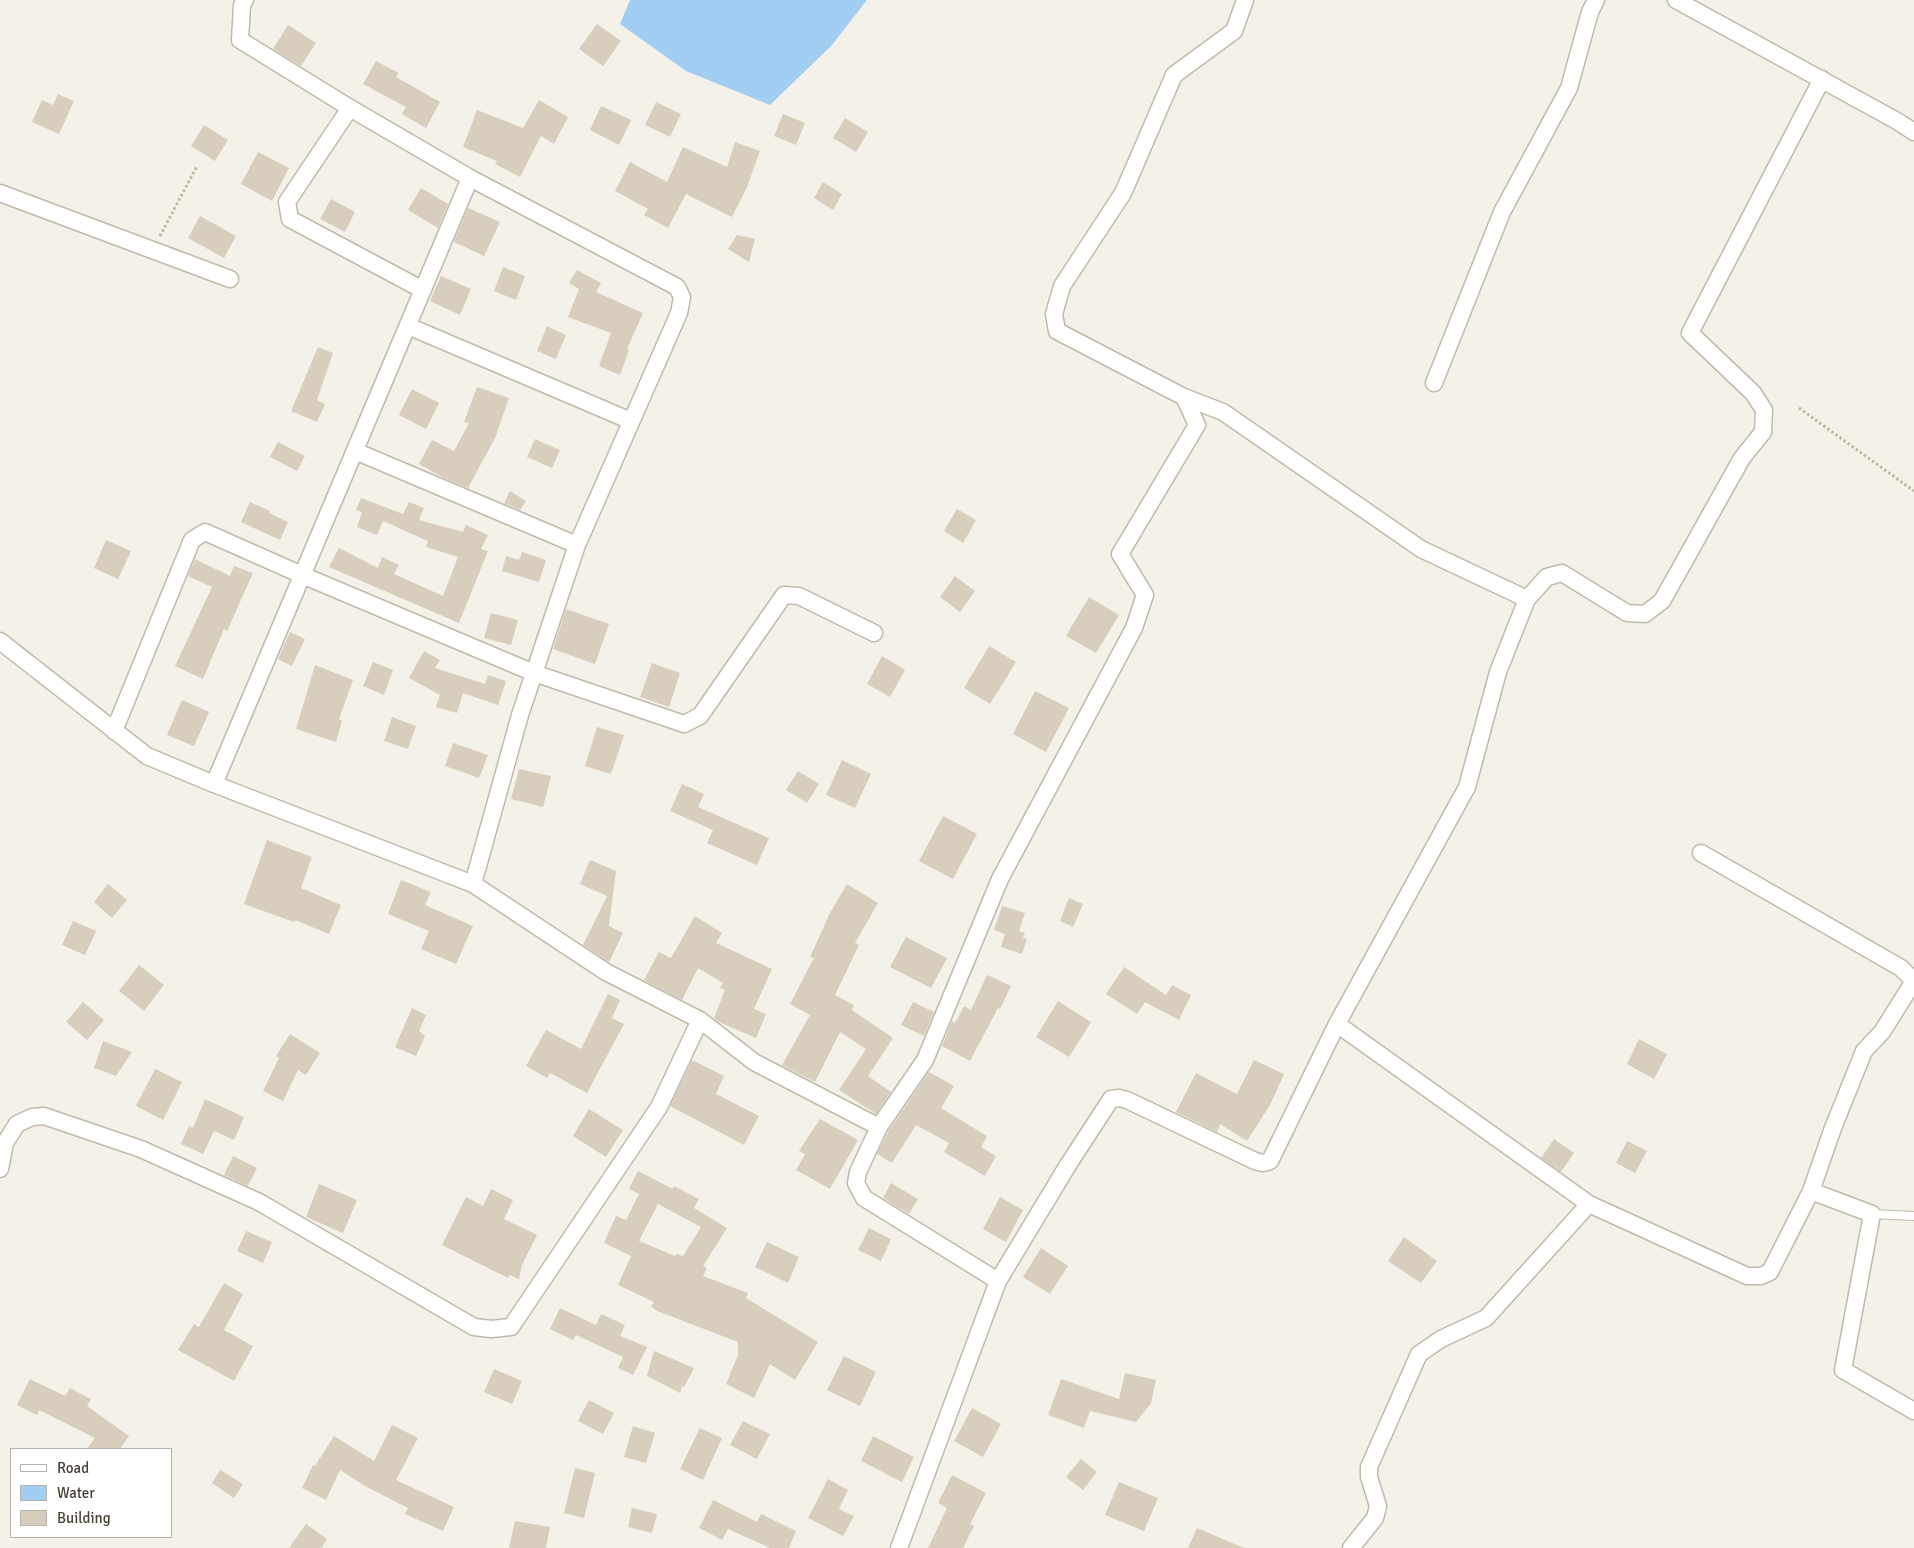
<!DOCTYPE html>
<style>
body{margin:0}
#map{position:relative;width:1914px;height:1548px;overflow:hidden;background:#f4f1e8;font-family:Signika,sans-serif}
canvas{display:block}
.legend{position:absolute;left:10px;top:1448px;width:162px;height:90px;box-sizing:border-box;background:#fff;border:1px solid #b6b3af;margin:0;padding:6px 9px;list-style:none;font-size:15px;color:#484236}
.legend li{display:flex;align-items:center;gap:10px;height:25px}
.legend b{width:25px;border:1px solid #b6b3af}
</style>
<div id="map">
<canvas width="1914" height="1548"></canvas>
<ul class="legend">
<li><b style="height:6px;background:#fff"></b>Road</li>
<li><b style="height:14px;background:#a2cef3"></b>Water</li>
<li><b style="height:14px;background:#d7cebd"></b>Building</li>
</ul>
</div>
<script>
const g = document.querySelector('canvas').getContext('2d');
g.lineJoin = 'round';
function paint(path, color) { g.fillStyle = color; g.fill(path, 'evenodd'); }
const shape = rows => new Path2D(rows.map(r => 'M' + r).join(''));
function trace(path, color, width, dash) { g.strokeStyle = color; g.lineWidth = width; g.lineCap = dash ? 'butt' : 'round'; g.setLineDash(dash || []); g.stroke(path); }
paint(shape([
 [630,0,867,0,832,45,770,105,686,71,620,24]
]), '#a2cef3');
paint(shape([
 [597,24,621,41,603,66,579,49],
 [288,25,316,43,301,66,273,49],
 [376,61,399,73,396,77,440,102,426,128,402,114,406,107,363,84],
 [58,94,74,101,59,134,32,122,42,100,53,105],
 [539,100,568,117,554,144,541,136,520,177,495,164,497,161,463,147,477,110,523,128],
 [656,102,681,114,670,137,645,125],
 [601,106,631,120,619,145,590,130],
 [783,114,805,123,796,145,774,136],
 [845,118,868,132,856,152,833,138],
 [204,125,228,140,215,161,191,146],
 [735,142,760,151,747,187,732,217,686,194,668,228,644,215,648,209,615,191,630,162,667,182,683,147,727,167],
 [258,152,289,168,272,201,241,184],
 [823,182,842,194,833,210,814,198],
 [421,188,448,204,438,228,408,210],
 [331,199,355,212,345,232,320,219],
 [468,208,500,222,484,256,454,242],
 [200,216,236,236,224,258,188,238],
 [737,235,755,239,749,262,728,249],
 [503,267,525,276,516,300,494,291],
 [577,270,601,283,596,292,643,313,627,349,629,350,620,375,599,366,611,333,568,317,579,289,569,283],
 [441,276,471,289,460,315,430,301],
 [547,326,566,335,556,359,537,351],
 [318,347,333,353,317,400,325,404,317,422,291,411],
 [477,387,509,398,495,438,468,488,444,478,419,464,432,440,454,451,469,423,464,422],
 [412,389,439,403,426,429,399,415],
 [535,439,560,450,552,468,527,457],
 [278,442,305,456,297,471,270,457],
 [510,491,526,501,520,510,504,503],
 [361,498,403,514,409,502,424,508,419,520,463,532,466,525,488,535,481,549,488,551,459,623,329,567,339,548,378,568,382,557,399,565,394,574,443,596,458,557,426,547,428,541,383,521,377,535,357,527,362,512,356,510],
 [250,502,270,511,269,513,288,522,280,540,241,522],
 [957,509,976,520,963,543,944,531],
 [106,540,131,551,118,579,94,568],
 [522,552,546,560,539,582,502,571,506,556,519,560],
 [195,559,230,576,234,566,253,573,227,631,224,629,203,679,175,666,212,587,188,576],
 [955,576,975,591,960,612,940,597],
 [1089,597,1119,615,1096,653,1066,636],
 [566,609,609,624,595,664,553,649],
 [491,613,518,620,511,645,484,638],
 [290,632,305,639,292,666,278,659],
 [989,646,1016,662,990,704,964,688],
 [424,651,440,660,435,668,485,684,488,675,506,681,498,705,463,693,457,713,436,707,440,695,409,678],
 [882,656,905,670,890,697,867,684],
 [373,662,393,670,384,695,363,686],
 [652,663,680,673,669,707,640,697],
 [315,665,353,680,339,719,342,721,336,742,296,729],
 [1035,691,1069,708,1046,752,1013,734],
 [182,700,209,712,194,746,167,735],
 [392,717,416,726,408,749,384,741],
 [597,727,624,735,611,774,585,766],
 [453,743,488,755,479,778,445,766],
 [842,760,871,774,855,808,826,795],
 [519,769,551,776,543,807,511,799],
 [798,771,819,784,807,803,786,790],
 [682,784,704,794,698,807,769,838,757,865,707,843,713,830,670,811],
 [943,816,977,834,953,879,919,861],
 [267,840,312,857,301,888,341,905,329,934,295,920,294,922,244,904],
 [590,860,616,871,609,926,623,933,609,962,583,945,607,896,580,884],
 [401,880,431,892,425,905,473,926,456,964,421,949,429,931,388,914],
 [108,884,127,900,112,918,94,902],
 [847,884,878,903,855,943,859,945,835,995,854,1005,852,1010,893,1038,868,1076,891,1092,876,1114,839,1090,866,1049,840,1032,815,1082,782,1065,810,1015,790,1004,814,958,810,957,830,913],
 [1069,898,1083,904,1073,927,1060,921],
 [1002,906,1025,913,1019,931,1025,933,1023,938,1027,939,1022,954,1001,947,1005,934,994,930],
 [695,916,722,933,716,943,772,969,754,1009,766,1014,756,1038,719,1022,714,1018,725,990,720,988,723,983,698,968,682,1000,644,980,659,952,671,958],
 [73,921,96,931,85,955,62,945],
 [906,937,947,958,931,988,890,967],
 [139,965,164,985,144,1011,119,991],
 [1124,967,1166,995,1172,985,1191,995,1179,1020,1145,1002,1137,1014,1106,994],
 [987,975,1011,986,1000,1009,998,1008,970,1061,942,1046,952,1021,955,1023,964,1006,971,1010],
 [608,994,620,1000,612,1018,624,1024,587,1093,550,1073,547,1078,526,1066,546,1030,581,1049],
 [1058,1001,1091,1022,1069,1057,1036,1037],
 [83,1002,104,1020,87,1040,66,1022],
 [913,1002,934,1012,924,1036,901,1025],
 [412,1008,426,1015,419,1031,425,1036,416,1056,395,1047],
 [290,1034,320,1053,306,1075,298,1070,283,1101,263,1091,279,1058,276,1056],
 [1639,1039,1667,1054,1654,1079,1627,1064],
 [103,1041,132,1052,116,1076,94,1068],
 [692,1060,724,1076,716,1094,759,1116,744,1145,670,1106],
 [1254,1060,1284,1074,1270,1105,1247,1141,1220,1124,1217,1132,1176,1112,1196,1073,1237,1094],
 [155,1069,182,1082,163,1120,136,1106],
 [929,1072,954,1086,941,1108,987,1136,981,1147,996,1156,985,1176,944,1152,949,1143,916,1125,892,1163,877,1154,888,1132],
 [205,1099,244,1117,234,1140,214,1131,203,1154,181,1144,189,1126,193,1128],
 [589,1109,623,1130,606,1157,573,1136],
 [820,1119,858,1140,830,1189,796,1170,805,1154,799,1151],
 [1554,1139,1574,1153,1561,1172,1541,1158],
 [1627,1141,1647,1151,1635,1173,1616,1163],
 [233,1156,257,1168,248,1186,224,1175],
 [638,1171,673,1189,674,1186,699,1199,694,1208,727,1228,703,1266,707,1268,703,1276,748,1293,746,1298,818,1342,795,1380,770,1364,754,1398,726,1384,738,1355,738,1342,657,1311,651,1306,654,1302,618,1285,631,1256,604,1243,616,1216,626,1220,639,1194,629,1189],
 [658,1204,701,1227,683,1256,677,1254,675,1256,639,1241],
 [891,1183,918,1199,909,1214,883,1198],
 [319,1184,357,1200,343,1233,306,1217],
 [491,1189,513,1200,504,1219,537,1235,522,1265,519,1279,510,1275,508,1278,442,1245,466,1197,483,1206],
 [1000,1197,1023,1210,1006,1242,983,1229],
 [869,1228,891,1239,881,1261,858,1250],
 [246,1231,272,1242,263,1263,237,1251],
 [1404,1237,1437,1261,1421,1283,1388,1261],
 [767,1242,799,1257,788,1283,755,1267],
 [1041,1248,1068,1266,1050,1294,1023,1277],
 [224,1283,243,1294,224,1330,253,1346,234,1381,178,1350,194,1324,199,1327],
 [560,1308,596,1325,601,1314,625,1325,620,1336,647,1347,633,1375,618,1368,623,1357,576,1335,573,1340,550,1329],
 [654,1351,694,1368,684,1387,682,1386,680,1393,647,1376],
 [844,1356,876,1372,860,1406,827,1390],
 [494,1369,522,1381,512,1404,484,1392],
 [1125,1373,1156,1380,1151,1403,1136,1422,1090,1411,1084,1428,1048,1415,1061,1379,1119,1399],
 [30,1379,65,1396,70,1388,91,1399,87,1406,129,1436,120,1449,87,1449,95,1438,39,1410,37,1415,17,1405],
 [589,1400,614,1413,603,1434,578,1421],
 [972,1408,1001,1424,983,1457,954,1441],
 [743,1421,770,1434,757,1459,730,1445],
 [392,1425,418,1438,396,1480,454,1507,443,1531,405,1514,408,1508,365,1486,340,1470,326,1500,302,1488,313,1465,315,1466,334,1436,374,1461],
 [633,1426,655,1433,646,1463,624,1457],
 [700,1428,722,1438,703,1480,680,1469],
 [873,1436,914,1457,902,1482,861,1461],
 [1081,1459,1097,1472,1083,1490,1066,1477],
 [575,1468,595,1473,584,1518,564,1513],
 [220,1470,243,1484,234,1498,212,1483],
 [952,1475,986,1493,970,1524,974,1526,963,1548,928,1548,947,1508,938,1503],
 [828,1479,848,1490,839,1509,854,1516,843,1536,808,1518],
 [1119,1482,1158,1498,1144,1531,1105,1515],
 [713,1500,757,1522,761,1514,796,1531,789,1548,770,1548,728,1529,722,1540,699,1528],
 [632,1508,657,1514,652,1533,628,1527],
 [515,1521,550,1527,546,1548,509,1548],
 [306,1524,327,1539,321,1548,289,1548],
 [1197,1528,1244,1548,1188,1548]
]), '#d7cebd');
const service = shape([
 [1872,1214,1914,1216]
]);
const minor = shape([
 [245,0,242,5,240,40,350,108,470,178,677,287,682,297,679,313,577,545,520,715,473,884],
 [1676,0,1897,121,1914,132],
 [350,108,287,202,290,219,423,290],
 [0,193,230,279],
 [408,326,631,421],
 [1434,383,1502,212,1569,88,1590,12,1596,0],
 [1184,397,1223,412,1421,549,1527,599],
 [355,451,577,545],
 [0,641,147,756,214,784,473,884,606,972,700,1020,754,1062,879,1127,858,1172,856,1183,864,1198,998,1281,899,1548],
 [114,731,192,540,205,532,302,575,534,673,684,724,700,716,784,595,799,596,874,633],
 [214,784,470,178],
 [1701,853,1901,968,1914,981],
 [1337,1024,1589,1204,1747,1276,1761,1276,1770,1272,1811,1191,1833,1128,1864,1051,1882,1032,1914,981],
 [879,1127,925,1060,1000,879,1134,628,1145,595,1120,554,1197,425,1184,397,1057,331,1054,314,1062,286,1123,193,1174,75,1234,31,1245,0],
 [0,1169,5,1143,17,1124,32,1117,44,1116,141,1149,259,1202,474,1327,491,1329,511,1327,659,1107,700,1020],
 [1811,1191,1872,1214,1843,1370,1914,1411],
 [998,1281,1068,1165,1111,1099,1119,1098,1127,1100,1255,1161,1263,1163,1270,1161,1337,1024,1467,787,1498,672,1527,599,1547,577,1562,573,1627,613,1645,614,1662,601,1742,458,1763,432,1764,410,1753,393,1690,333,1822,79],
 [1351,1548,1375,1518,1378,1506,1369,1477,1369,1467,1419,1354,1441,1339,1486,1318,1589,1204]
]);
trace(service, '#c0baaa', 10);
trace(minor, '#c0baaa', 19);
trace(shape([
 [160,236,197,166],
 [1799,408,1914,491]
]), '#c3b79a', 3, [2.5, 2.5]);
trace(service, '#fff', 8);
trace(minor, '#fff', 16);
</script>
